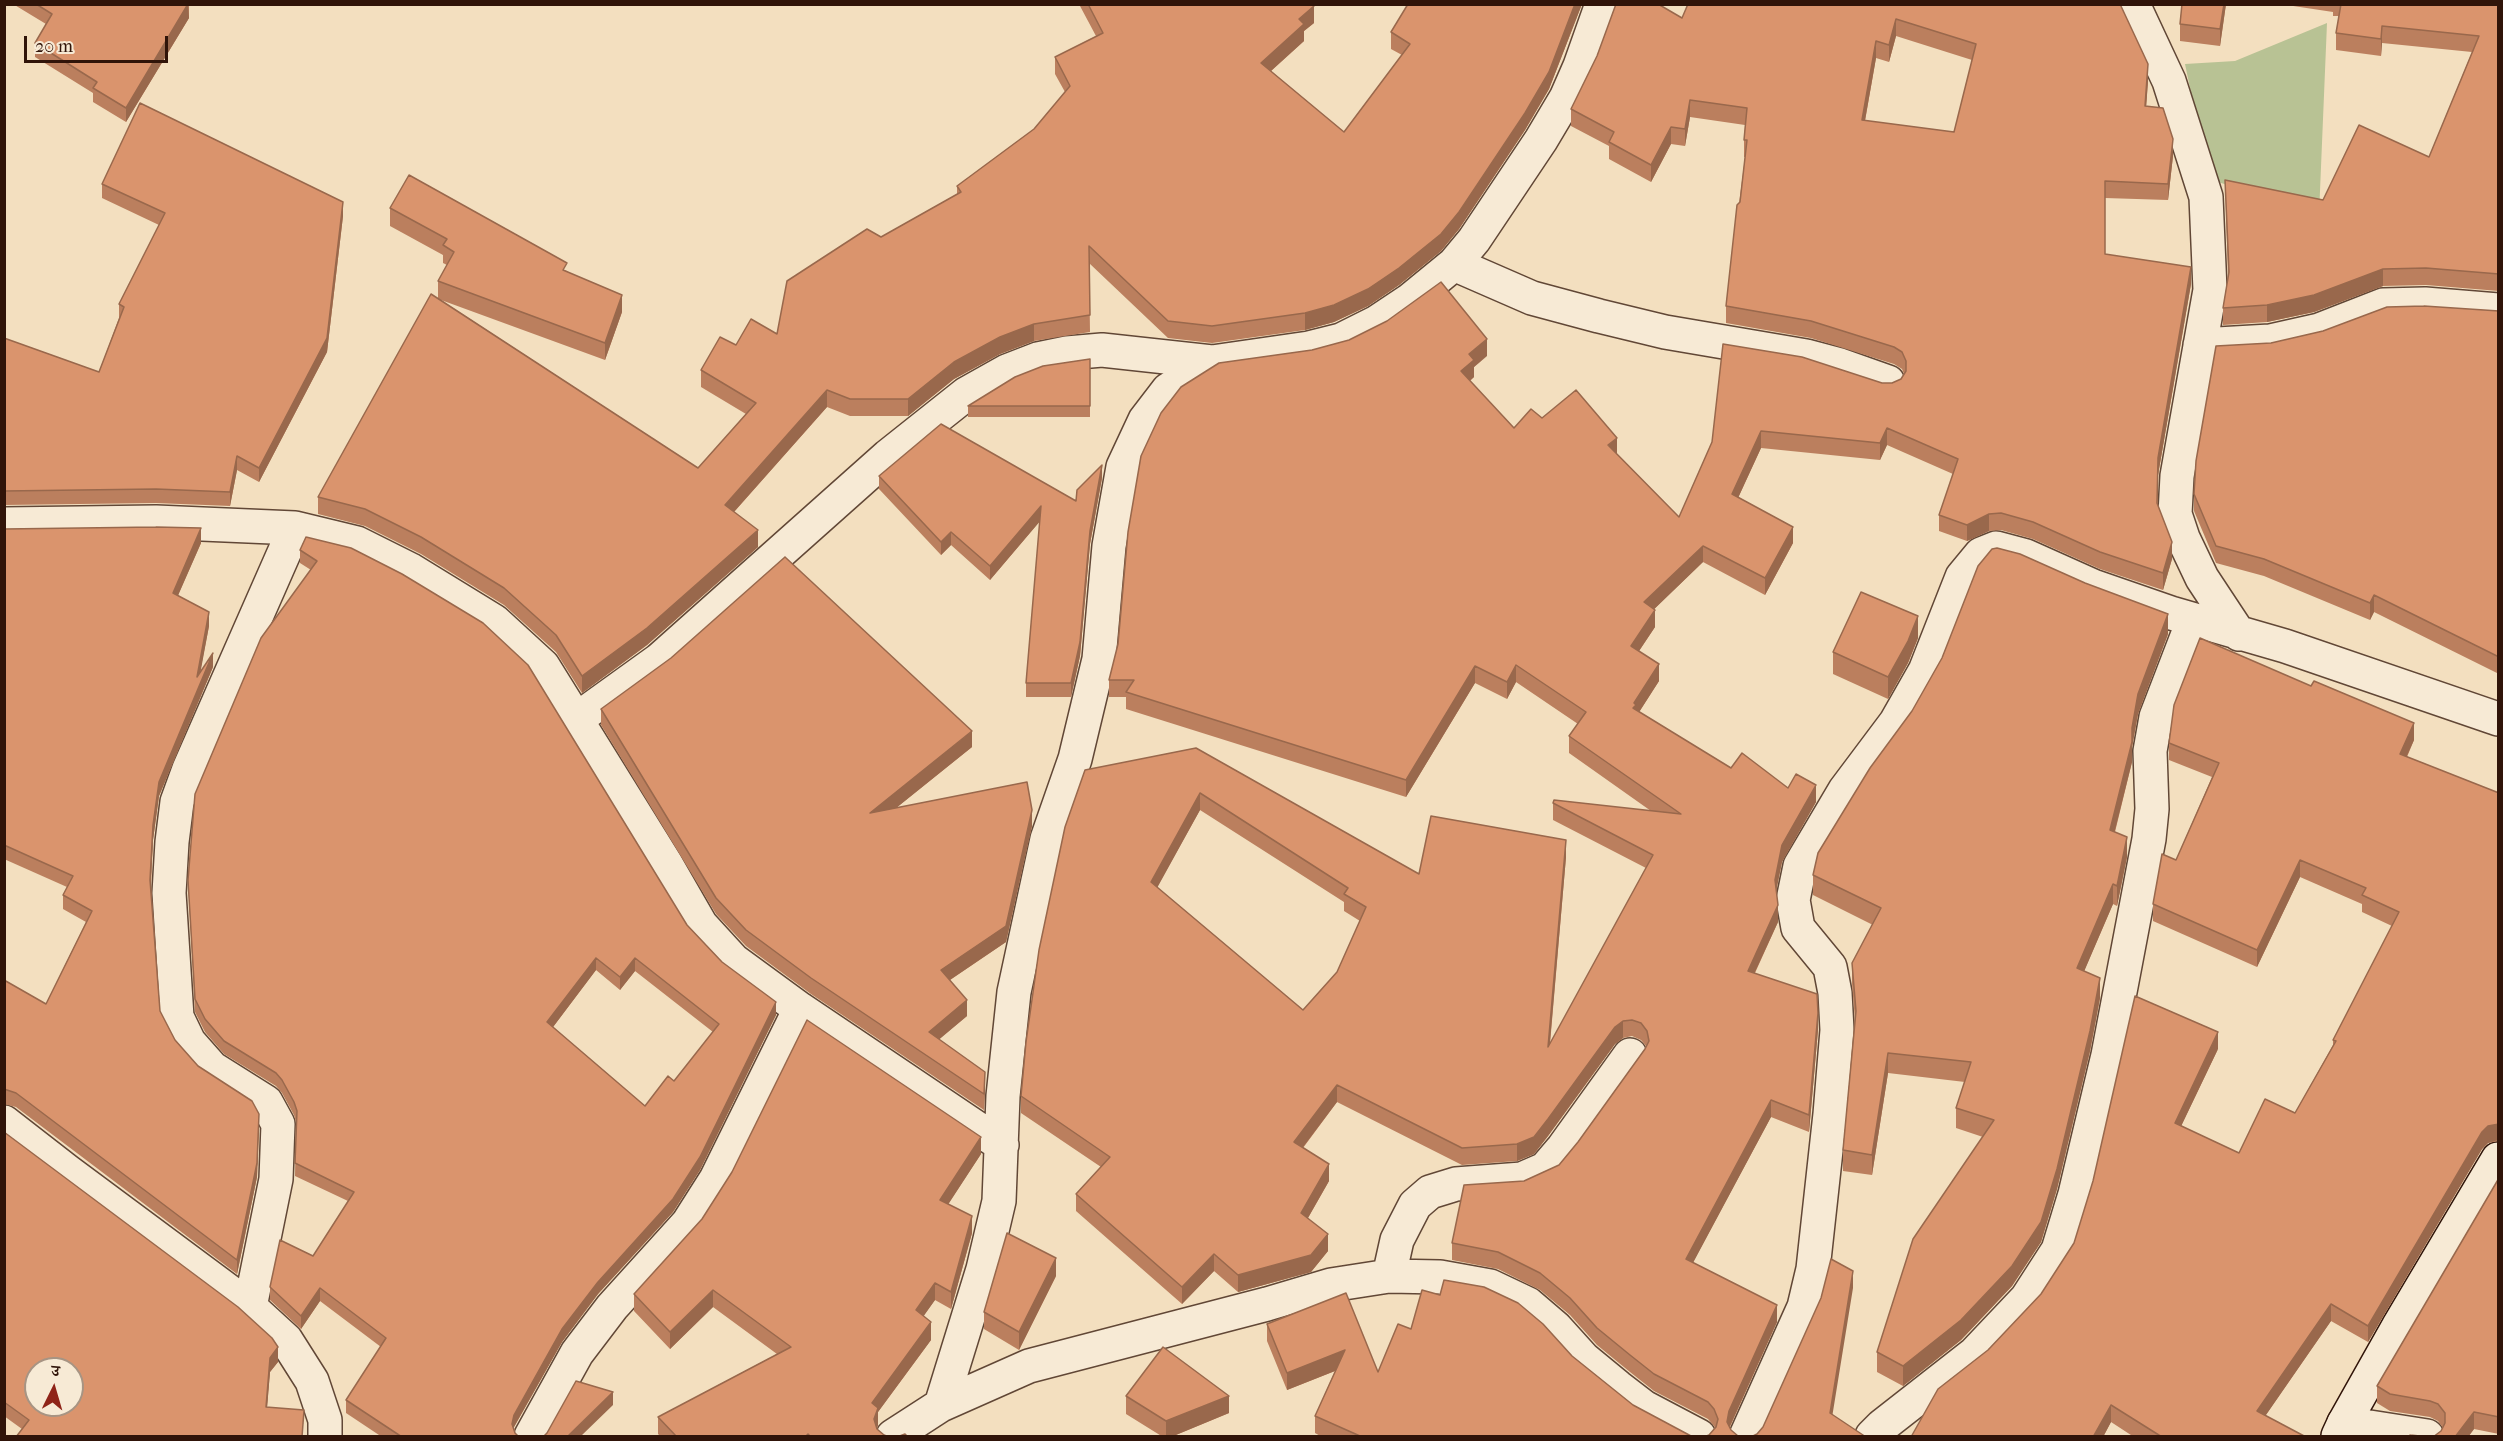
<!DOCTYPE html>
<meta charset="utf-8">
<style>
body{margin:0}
#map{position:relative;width:2503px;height:1441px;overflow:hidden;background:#f3dfbf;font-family:"IM FELL French Canon","Noto Serif Devanagari",serif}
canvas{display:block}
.frame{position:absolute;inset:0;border:6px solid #301409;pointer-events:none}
.north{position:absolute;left:24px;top:1357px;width:60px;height:60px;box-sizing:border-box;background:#f7ead5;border:2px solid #a79483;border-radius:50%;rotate:5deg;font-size:16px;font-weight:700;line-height:24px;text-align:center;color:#301409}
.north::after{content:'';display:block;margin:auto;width:21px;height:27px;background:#8f2418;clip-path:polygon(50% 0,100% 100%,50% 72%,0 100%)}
.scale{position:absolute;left:24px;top:36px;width:144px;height:27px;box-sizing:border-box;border:3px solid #301409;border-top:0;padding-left:8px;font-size:18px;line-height:21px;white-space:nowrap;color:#301409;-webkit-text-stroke:4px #f7ead5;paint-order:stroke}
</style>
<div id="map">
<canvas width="2503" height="1441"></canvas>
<div class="frame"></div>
<div class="north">उ</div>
<div class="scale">20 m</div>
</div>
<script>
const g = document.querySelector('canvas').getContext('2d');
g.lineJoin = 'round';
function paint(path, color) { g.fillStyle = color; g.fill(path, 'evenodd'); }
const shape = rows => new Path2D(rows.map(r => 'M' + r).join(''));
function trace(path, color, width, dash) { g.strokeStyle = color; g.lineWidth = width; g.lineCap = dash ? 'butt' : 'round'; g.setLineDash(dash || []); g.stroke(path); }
paint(shape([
 [2327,23,2319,215,2209,179,2185,64,2235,61]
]), '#b8c294');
const street = shape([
 [2133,4,2169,81,2206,197,2210,290,2177,476,2175,514,2183,538,2202,578,2239,634],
 [1454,264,1532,298,1599,316,1665,332,1806,356,1840,365,1888,382],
 [2200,345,2270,341,2319,330,2383,305,2425,304,2498,310],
 [4,524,156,522,295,528,357,543,411,570,494,621,543,666,666,864,701,925,733,960,800,1009,1002,1145],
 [577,719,659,660,888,456,966,394,1007,371,1038,359,1067,353,1102,350,1212,362],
 [4,1122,67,1171,250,1307,286,1340,312,1381,325,1420,325,1436],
 [1389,1276,1397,1240,1415,1205,1430,1192,1456,1184,1522,1179,1545,1169,1563,1148,1630,1055],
 [250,1307,276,1179,278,1124,266,1102,212,1068,189,1042,177,1017,169,893,172,842,177,802,189,769,295,528],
 [941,1405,983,1269,999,1201,1003,1096,1014,992,1047,839,1075,759,1099,659,1109,546,1123,467,1145,420,1168,390,1212,362,1309,348,1341,340,1377,322,1410,300,1454,264,1474,240,1541,140,1566,98,1580,66,1602,4],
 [2344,1423,2427,1436],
 [531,1436,577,1353,612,1307,688,1223,716,1179,800,1009],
 [893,1436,941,1405,1029,1366,1267,1304,1331,1285,1389,1276,1440,1277,1490,1286,1528,1304,1556,1328,1584,1359,1618,1387,1644,1407,1699,1436],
 [1746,1436,1804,1307,1813,1269,1830,1114,1837,1030,1835,993,1830,967,1798,928,1793,900,1800,866,1845,790,1896,722,1925,671,1962,577,1981,554,1996,548,2026,556,2093,586,2171,613,2285,646,2498,719],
 [1872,1436,1882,1426,1974,1354,2027,1298,2058,1250,2075,1194,2108,1055,2149,839,2152,809,2150,751,2156,717,2193,621]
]);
const secondary = shape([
 [2338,1436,2344,1423,2398,1327,2498,1159]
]);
trace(street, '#614736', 36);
trace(secondary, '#301409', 36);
trace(street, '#f7ead5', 33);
trace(secondary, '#f7ead5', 33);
paint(shape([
 [13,4,189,4,189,18,126,122,93,102,93,93,35,57,35,43,46,24],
 [1080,4,1313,4,1314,23,1304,31,1304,41,1271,71,1344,132,1402,55,1391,49,1391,32,1408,4,1582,4,1549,89,1525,130,1459,229,1441,251,1399,285,1368,306,1334,322,1305,330,1212,343,1168,338,1089,263,1090,332,1034,341,1000,354,954,379,908,416,850,416,827,407,734,512,758,547,647,645,582,693,556,652,504,605,421,554,365,526,318,514,318,497,438,298,438,281,447,265,443,263,443,255,390,226,390,208,567,271,622,312,605,360,441,300,698,468,746,414,701,387,701,370,736,345,777,334,881,237,957,194,957,186,1034,129,1065,92,1055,74,1055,57,1096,36,1080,6],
 [2120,4,2148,81,2146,107,2173,156,2168,200,2105,198,2105,254,2191,284,2158,475,2158,504,2172,559,2163,590,2100,569,2033,539,2001,530,1989,531,1967,541,1939,531,1939,515,1953,474,1887,445,1880,460,1761,448,1738,498,1793,543,1765,595,1703,562,1654,609,1655,627,1639,651,1659,681,1639,712,1731,768,1788,788,1816,802,1782,862,1776,890,1778,922,1755,973,1818,1030,1809,1132,1771,1117,1693,1262,1777,1322,1730,1427,1709,1435,1715,1428,1714,1426,1708,1419,1654,1391,1630,1372,1597,1345,1570,1315,1540,1290,1498,1269,1452,1260,1452,1243,1524,1181,1559,1165,1578,1142,1645,1049,1646,1046,1641,1040,1632,1036,1623,1038,1615,1044,1548,1136,1534,1154,1517,1161,1462,1165,1337,1102,1303,1148,1329,1181,1308,1218,1328,1251,1311,1272,1238,1292,1214,1271,1182,1304,1076,1211,1076,1194,1101,1167,1021,1113,1021,1096,1196,748,1419,874,1566,857,1550,1044,1646,868,1553,820,1553,803,1651,811,1569,753,1569,736,1578,724,1516,682,1507,699,1475,683,1406,797,1126,709,1126,697,1109,697,1109,680,1118,644,1487,356,1474,367,1474,377,1470,381,1514,428,1542,418,1617,454,1679,517,1712,442,1882,383,1892,383,1901,379,1904,374,1902,369,1894,364,1811,338,1726,323,1726,306,1745,157,1744,157,1744,140,1745,125,1690,117,1685,146,1671,144,1651,182,1609,159,1609,146,1571,126,1571,109,1682,18],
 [1896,36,1972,60,1954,132,1865,121,1876,58,1889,62],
 [1200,810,1344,902,1344,911,1360,921,1337,972,1303,1010,1157,887],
 [2182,4,2226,4,2220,46,2180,41,2180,24],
 [2280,4,2499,4,2499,291,2426,285,2383,286,2314,312,2267,322,2223,325,2223,308,2228,276,2225,180,2323,200,2429,157,2472,52,2382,43,2381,56,2336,50,2336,33,2339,16,2333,16,2333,12],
 [102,184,343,216,327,352,259,482,237,470,230,506,156,503,4,505,4,338,99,372,119,318,119,304,159,225,102,198],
 [2499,311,2499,674,2374,612,2370,620,2264,576,2216,563,2194,511,2194,494,2271,343],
 [1090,359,1090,417,968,417,968,406],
 [879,476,1076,501,1102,478,1090,544,1080,656,1071,697,1026,697,1026,683,1040,521,990,580,951,545,941,555,879,489],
 [4,529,201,543,178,595,209,626,200,672,213,667,159,796,153,840,151,886,160,1011,175,1040,198,1066,259,1128,257,1177,237,1274,16,1107,4,1104,4,980,46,1004,86,922,63,909,63,895,67,887,4,859],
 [306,537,687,925,722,962,776,1015,700,1170,673,1212,598,1294,562,1342,514,1427,515,1433,519,1437,382,1437,346,1413,346,1400,381,1347,320,1301,301,1329,270,1300,270,1287,313,1256,348,1201,295,1176,296,1122,294,1115,282,1093,276,1086,224,1054,205,1032,195,1012,188,880,311,570,300,563,300,550],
 [596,970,620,990,635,971,713,1032,674,1081,645,1106,553,1027],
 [2168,634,2138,714,2132,747,2132,762,2115,832,2127,857,2117,906,2113,904,2084,971,2100,998,2090,1051,2057,1189,2041,1242,2012,1286,1961,1340,1903,1386,1877,1372,1877,1352,1983,1137,1956,1128,1956,1108,1965,1082,1888,1073,1872,1175,1843,1171,1843,1150,1855,1020,1852,984,1852,963,1873,925,1813,895,1813,875],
 [1918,638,1908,663,1888,699,1833,674,1833,652],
 [601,709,972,747,896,808,1032,826,1006,942,950,980,967,1016,939,1039,985,1088,984,1110,811,994,746,946,716,914,601,725],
 [2414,740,2407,757,2499,793,2499,1141,2488,1143,2482,1149,2368,1342,2331,1321,2265,1416,2306,1437,2134,1437,2111,1422,2103,1437,1911,1437,1988,1350,2041,1294,2218,1049,2181,1126,2239,1153,2295,1113,2333,1045,2333,1040,2392,926,2362,912,2362,904,2300,877,2257,967,2153,921,2153,904,2176,860,2212,777,2169,760,2169,743],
 [4,1132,278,1362,270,1372,267,1407,304,1424,22,1429,4,1416],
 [981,1154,948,1204,972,1233,951,1309,935,1300,923,1316,931,1340,878,1412,878,1425,877,1429,884,1435,889,1437,661,1437,658,1434,658,1417,777,1354,713,1307,670,1349,634,1311,634,1294],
 [2499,1178,2499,1434,2474,1429,2468,1437,2433,1437,2441,1431,2443,1428,2438,1421,2430,1417,2390,1411,2377,1403,2377,1386],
 [1056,1276,1019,1350,984,1329,984,1312],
 [1267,1324,1378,1372,1411,1329,1572,1356,1633,1405,1691,1436,1694,1437,1322,1437,1315,1433,1315,1416,1335,1371,1287,1390,1267,1341],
 [1126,1396,1229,1413,1171,1437,1163,1437,1126,1414]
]), '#bb7f5e');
paint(shape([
 [188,4,189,18,126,122,126,108],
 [1575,4,1582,4,1549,89,1525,130,1459,229,1441,251,1399,285,1368,306,1334,322,1305,330,1305,313],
 [2224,4,2226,4,2220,46,2220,29],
 [1314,6,1314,23,1304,31,1304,41,1261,80,1261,63,1299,19],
 [1896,19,1896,36,1889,62,1889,45],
 [2382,26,2382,43,2381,56,2381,39],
 [1876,41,1876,58,1862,137,1862,120],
 [2148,64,2148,81,2145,123,2145,106],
 [1690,100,1690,117,1685,146,1685,129],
 [1671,127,1671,144,1651,182,1651,165],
 [2173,139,2173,156,2168,200,2168,184],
 [343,202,343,216,327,352,259,482,259,468],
 [2191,267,2191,284,2158,475,2158,458],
 [2383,269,2383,286,2314,312,2267,322,2267,305],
 [622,295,622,312,605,360,605,343],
 [1034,324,1034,341,1000,354,954,379,908,416,908,399,954,362,1000,337],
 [1487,339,1487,356,1474,367,1474,377,1461,388,1461,371,1469,354],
 [827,390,827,407,725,522,725,505],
 [1887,428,1887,445,1880,460,1880,443],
 [1761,431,1761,448,1732,511,1732,494],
 [1617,438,1617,455,1608,445],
 [237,456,237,470,230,506,230,492],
 [1102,465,1102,478,1090,544,1080,656,1071,697,1071,683,1090,531],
 [1041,506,1041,520,990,580,990,566],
 [1989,514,1989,531,1967,541,1967,525],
 [1793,527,1793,543,1765,595,1765,578],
 [201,528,201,543,173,607,173,593],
 [758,530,758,547,647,645,582,693,582,676],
 [951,532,951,545,941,555,941,542],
 [2172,542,2172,559,2163,590,2163,573],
 [1703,546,1703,562,1644,619,1644,602],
 [2374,595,2374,612,2370,620,2370,603],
 [1655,610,1655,627,1631,663,1631,646],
 [209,612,209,626,197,691,197,677],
 [2168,614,2168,634,2138,714,2132,747,2132,762,2110,850,2110,830,2132,728,2138,694],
 [1918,616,1918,638,1908,663,1888,699,1888,677],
 [213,653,213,667,159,796,153,840,150,894,153,825,159,782],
 [1659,664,1659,681,1636,717,1633,725,1634,703],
 [1516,665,1516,682,1507,699,1507,682],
 [1475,666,1475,683,1406,797,1406,780],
 [2414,723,2414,740,2400,771,2400,754],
 [972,731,972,747,870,829,870,813],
 [1816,785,1816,802,1782,862,1775,897,1775,880,1782,845],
 [1200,793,1200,810,1151,899,1151,882],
 [1032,810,1032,826,1006,942,941,986,941,970],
 [2127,837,2127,857,2117,906,2117,886],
 [1566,840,1566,857,1548,1064,1548,1047],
 [2300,860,2300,877,2257,967,2257,950],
 [2113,884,2113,904,2077,988,2077,968],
 [1778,905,1778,922,1748,987,1748,971],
 [596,958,596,970,547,1035,547,1022],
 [635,958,635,971,620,990,620,977],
 [2100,978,2100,998,2090,1051,2057,1189,2041,1242,2012,1286,1961,1340,1903,1386,1903,1366],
 [967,1000,967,1016,929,1048,929,1032],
 [776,1002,776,1015,700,1170,673,1212,598,1294,562,1342,514,1427,512,1437,512,1424,514,1415,562,1329],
 [1818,1013,1818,1030,1809,1132,1809,1115],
 [1623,1021,1623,1038,1615,1044,1548,1136,1534,1154,1517,1161,1517,1144,1615,1027],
 [2218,1032,2218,1049,2175,1139,2175,1123],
 [1888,1053,1888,1073,1872,1175,1872,1155],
 [985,1072,985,1088,984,1110,984,1094],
 [1337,1085,1337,1102,1294,1159,1294,1142],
 [1771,1100,1771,1117,1686,1276,1686,1259],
 [259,1114,257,1177,237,1274,237,1260],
 [2498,1123,2498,1140,2488,1143,2482,1149,2368,1342,2368,1326,2482,1132,2488,1126],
 [981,1137,981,1154,940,1217,940,1200],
 [1329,1164,1329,1181,1301,1230,1301,1213],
 [972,1216,972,1233,951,1309,951,1292],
 [1328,1234,1328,1251,1311,1272,1238,1292,1238,1275],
 [1214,1254,1214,1271,1182,1304,1182,1287],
 [1056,1258,1056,1276,1019,1350,1019,1332],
 [1853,1271,1853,1288,1830,1430,1830,1413],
 [935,1283,935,1300,916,1327,916,1310],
 [320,1288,320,1301,301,1329,301,1316],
 [713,1290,713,1307,670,1349,670,1332],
 [2331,1304,2331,1321,2257,1428,2257,1411],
 [1777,1305,1777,1322,1729,1428,1727,1422,1729,1411],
 [931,1322,931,1340,878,1412,878,1425,874,1436,872,1403],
 [278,1347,278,1362,270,1372,266,1421,266,1407,270,1358],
 [1345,1350,1345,1367,1287,1390,1287,1373],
 [613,1392,613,1405,580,1437,567,1437],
 [1229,1396,1229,1413,1171,1437,1166,1437,1166,1421],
 [2111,1405,2111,1422,2103,1437,2093,1437],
 [2474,1412,2474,1429,2468,1437,2455,1437]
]), '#99684c');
const building = shape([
 [36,4,188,4,126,108,93,88,97,82,35,43,52,14,36,4],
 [1088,4,1313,4,1314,6,1299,19,1304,24,1261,63,1344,132,1410,44,1391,32,1408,4,1575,4,1549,72,1525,113,1459,212,1441,234,1399,268,1368,289,1334,305,1305,313,1212,326,1168,321,1089,246,1090,315,1034,324,1000,337,954,362,908,399,850,399,827,390,725,505,758,530,647,628,582,676,556,635,504,588,421,537,365,509,318,497,431,294,698,468,756,403,701,370,720,337,736,345,751,319,777,334,787,281,867,229,881,237,961,192,957,186,1034,129,1070,86,1055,57,1103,33,1088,4],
 [1616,4,1658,4,1682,18,1688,4,2120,4,2148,64,2145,106,2163,108,2173,139,2168,184,2105,181,2105,254,2191,267,2158,458,2157,503,2172,542,2163,573,2100,552,2033,522,2001,513,1989,514,1967,525,1939,515,1958,459,1887,428,1880,443,1761,431,1732,494,1793,527,1765,578,1703,546,1644,602,1655,610,1631,646,1659,664,1634,703,1636,705,1633,708,1731,768,1742,753,1788,788,1796,774,1816,785,1782,845,1775,880,1778,905,1748,971,1817,994,1818,1013,1809,1115,1771,1100,1686,1259,1777,1305,1729,1411,1727,1422,1731,1430,1738,1436,1742,1437,1704,1437,1709,1435,1716,1427,1718,1419,1714,1409,1708,1402,1654,1374,1630,1355,1597,1328,1570,1298,1540,1273,1498,1252,1452,1243,1464,1185,1524,1181,1559,1165,1578,1142,1645,1049,1649,1041,1647,1031,1641,1023,1632,1020,1623,1021,1615,1027,1548,1119,1534,1137,1517,1144,1462,1148,1337,1085,1294,1142,1329,1164,1301,1213,1328,1234,1311,1255,1238,1275,1214,1254,1182,1287,1076,1194,1110,1157,1021,1096,1026,1042,1039,950,1065,827,1085,770,1196,748,1419,874,1431,816,1566,840,1548,1047,1653,855,1553,803,1554,800,1681,814,1569,736,1586,712,1516,665,1507,682,1475,666,1406,780,1126,692,1134,680,1109,680,1118,644,1128,532,1141,456,1161,413,1181,387,1219,363,1312,350,1349,340,1387,321,1441,282,1487,339,1469,354,1474,360,1461,371,1514,428,1531,409,1542,418,1576,390,1617,438,1608,445,1679,517,1712,442,1723,344,1802,357,1882,383,1892,383,1901,379,1906,371,1906,361,1902,352,1894,347,1811,321,1726,306,1737,205,1740,202,1747,140,1744,140,1747,108,1690,100,1685,129,1671,127,1651,165,1609,142,1614,132,1571,109,1597,56,1616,4],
 [1896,19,1976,44,1954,132,1862,120,1876,41,1889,45,1896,19],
 [1200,793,1348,888,1344,894,1366,907,1337,972,1303,1010,1151,882,1200,793],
 [2182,4,2224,4,2220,29,2180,24,2182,4],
 [2341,4,2499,4,2499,274,2426,268,2383,269,2314,295,2267,305,2223,308,2229,272,2225,180,2323,200,2359,125,2429,157,2479,36,2382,26,2381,39,2336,33,2341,4],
 [140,103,343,202,327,338,259,468,237,456,230,492,156,489,4,491,4,338,99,372,124,307,119,304,165,213,102,184,140,103],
 [409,175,567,263,563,270,622,295,605,343,438,281,454,252,443,245,447,239,390,208,409,175],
 [2424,306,2499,311,2499,657,2374,595,2370,603,2264,559,2216,546,2194,494,2196,461,2216,346,2271,343,2323,331,2387,307,2424,306],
 [1090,359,1090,406,968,406,1015,377,1043,366,1090,359],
 [941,424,1076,501,1077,490,1102,465,1090,531,1080,642,1071,683,1026,683,1041,506,990,566,951,532,941,542,879,476,941,424],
 [156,527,201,528,173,593,209,612,197,677,213,653,159,782,153,825,150,880,160,1011,175,1040,198,1066,252,1101,259,1114,257,1163,237,1260,16,1093,4,1089,4,980,46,1004,92,911,63,895,73,876,4,845,4,529,156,527],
 [306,537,351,548,402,574,483,623,528,665,687,925,722,962,776,1002,700,1157,673,1199,598,1282,562,1329,514,1415,512,1424,515,1433,519,1437,402,1437,346,1400,386,1338,320,1288,301,1316,270,1287,280,1240,313,1256,354,1192,295,1163,297,1111,294,1102,282,1080,276,1073,224,1041,205,1019,195,999,188,880,195,794,261,638,317,561,300,550,306,537],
 [596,958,620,977,635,958,719,1024,674,1081,668,1076,645,1106,547,1022,596,958],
 [1997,548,2020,554,2085,583,2168,614,2138,694,2132,728,2132,742,2110,830,2127,837,2117,886,2113,884,2077,968,2100,978,2090,1031,2057,1169,2041,1222,2012,1266,1961,1320,1903,1366,1877,1352,1913,1239,1994,1120,1956,1108,1971,1062,1888,1053,1872,1155,1843,1150,1856,1011,1852,963,1881,908,1813,875,1818,853,1870,768,1912,711,1942,658,1978,566,1992,549,1997,548],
 [785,557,972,731,870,813,1027,782,1032,810,1006,926,941,970,967,1000,929,1032,985,1072,984,1094,811,978,746,930,716,898,601,709,671,658,785,557],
 [1861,592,1918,616,1908,641,1888,677,1833,652,1861,592],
 [2200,638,2311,686,2314,681,2414,723,2400,754,2499,793,2499,1124,2488,1126,2482,1132,2368,1326,2331,1304,2257,1411,2306,1437,2162,1437,2111,1405,2093,1437,1911,1437,1938,1389,1988,1350,2041,1294,2074,1243,2093,1181,2135,996,2218,1032,2175,1123,2239,1153,2265,1099,2295,1113,2336,1041,2333,1040,2399,912,2362,895,2366,888,2300,860,2257,950,2153,904,2162,854,2176,860,2219,763,2169,743,2174,705,2200,638],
 [807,1020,981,1137,940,1200,972,1216,951,1292,935,1283,916,1310,931,1322,872,1403,878,1408,874,1419,877,1429,884,1435,889,1437,811,1437,808,1434,805,1437,677,1437,658,1417,791,1347,713,1290,670,1332,634,1294,702,1219,732,1172,807,1020],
 [4,1132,238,1307,272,1338,278,1347,270,1358,266,1407,304,1410,302,1437,16,1437,29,1420,4,1402,4,1132],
 [36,1369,72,1369,72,1405,36,1405,36,1369],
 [2499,1178,2499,1417,2474,1412,2455,1437,2433,1437,2441,1431,2445,1423,2445,1413,2438,1404,2430,1401,2390,1394,2377,1386,2499,1178],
 [1007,1233,1056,1258,1019,1332,984,1312,1007,1233],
 [1831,1259,1853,1271,1830,1413,1866,1437,1751,1437,1757,1434,1763,1427,1821,1298,1831,1259],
 [1444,1280,1484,1287,1518,1303,1543,1324,1572,1356,1633,1405,1691,1436,1694,1437,1360,1437,1360,1436,1315,1416,1345,1350,1287,1373,1267,1324,1346,1293,1378,1372,1398,1324,1411,1329,1422,1290,1440,1295,1444,1280],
 [1163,1347,1229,1396,1166,1421,1126,1396,1163,1347],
 [576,1381,613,1392,567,1437,543,1437,547,1433,576,1381],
 [905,1434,908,1437,897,1437,905,1434],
 [2410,1435,2430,1437,2409,1437,2410,1435]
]);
paint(building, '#da946d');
trace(building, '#99684c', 1.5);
</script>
